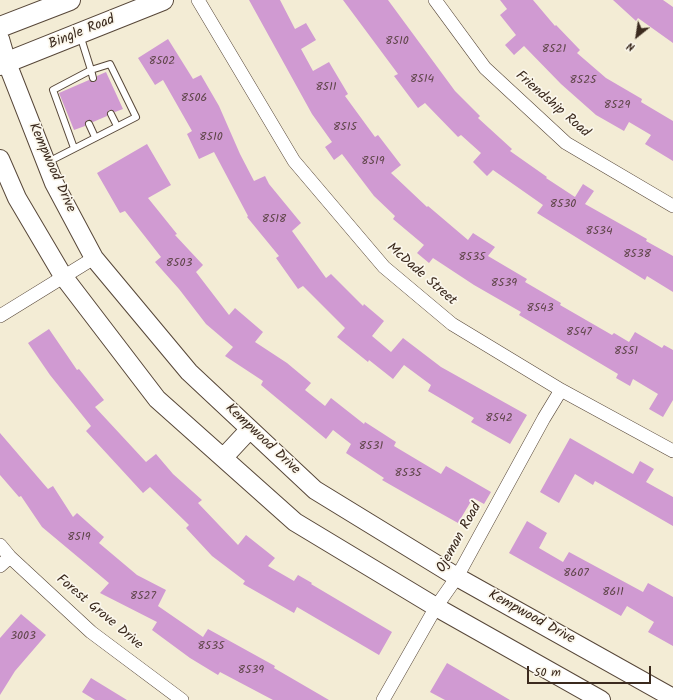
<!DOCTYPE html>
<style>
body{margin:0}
#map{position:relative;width:673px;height:700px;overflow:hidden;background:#f3ecd5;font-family:Kalam,sans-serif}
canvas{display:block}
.north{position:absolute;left:617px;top:16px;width:40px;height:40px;-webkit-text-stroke:3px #fbf7ec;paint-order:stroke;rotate:210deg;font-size:11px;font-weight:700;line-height:16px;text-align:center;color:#3b2a1e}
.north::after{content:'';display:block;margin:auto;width:14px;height:18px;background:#3b2a1e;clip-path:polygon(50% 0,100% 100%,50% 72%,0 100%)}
.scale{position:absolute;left:527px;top:666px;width:124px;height:18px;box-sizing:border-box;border:2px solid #3b2a1e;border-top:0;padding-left:5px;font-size:12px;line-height:14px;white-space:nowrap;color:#3b2a1e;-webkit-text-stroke:3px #fbf7ec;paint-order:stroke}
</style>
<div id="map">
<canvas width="673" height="700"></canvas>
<div class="north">N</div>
<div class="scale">50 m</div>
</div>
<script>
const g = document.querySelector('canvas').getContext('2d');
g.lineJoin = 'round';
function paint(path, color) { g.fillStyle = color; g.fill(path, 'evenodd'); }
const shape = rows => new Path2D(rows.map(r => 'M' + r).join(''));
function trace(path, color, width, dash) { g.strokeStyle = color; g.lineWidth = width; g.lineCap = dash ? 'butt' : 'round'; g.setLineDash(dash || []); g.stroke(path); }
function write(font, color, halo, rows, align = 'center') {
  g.font = font + ' Kalam,sans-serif'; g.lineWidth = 3.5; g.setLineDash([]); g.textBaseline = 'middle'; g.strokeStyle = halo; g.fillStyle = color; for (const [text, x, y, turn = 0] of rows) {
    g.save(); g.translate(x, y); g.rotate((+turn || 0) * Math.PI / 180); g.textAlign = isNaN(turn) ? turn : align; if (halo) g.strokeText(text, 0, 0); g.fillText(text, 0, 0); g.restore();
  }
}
paint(shape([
 [249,0,280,0,295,29,306,23,316,40,301,49,313,71,329,62,348,94,345,96,375,137,378,135,401,165,391,173,427,207,428,206,468,240,473,233,495,247,488,256,527,279,525,282,561,303,560,305,612,335,614,333,629,342,635,332,662,348,664,345,673,350,673,400,663,417,649,409,658,394,633,379,630,386,616,378,618,374,519,315,521,312,474,285,433,258,429,263,417,253,424,245,393,219,395,216,374,196,342,154,334,160,325,147,332,142,312,114],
 [343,0,388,0,455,91,480,116,478,118,512,149,510,151,547,177,546,178,575,197,583,184,594,191,585,204,647,239,646,241,673,256,673,292,647,276,645,280,537,213,543,205,493,170,487,176,473,162,481,153,461,135,458,137,425,103,418,108,394,76,398,74],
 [500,0,533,0,555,26,556,25,580,50,577,53,606,78,642,99,641,102,673,121,673,161,645,144,651,135,629,122,624,131,596,115,561,84,524,46,514,55,505,45,516,35,500,15,507,9],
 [613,0,663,0,673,7,673,43,638,18,636,21],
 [168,39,193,79,201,75,219,106,240,154,254,181,265,176,269,184,301,223,292,231,326,278,331,274,363,306,364,304,384,321,372,336,391,352,403,338,441,367,527,415,510,444,471,422,474,418,428,391,431,385,404,365,393,379,369,360,368,362,337,337,345,328,303,286,298,289,276,258,279,256,247,217,248,216,214,152,199,159,187,134,192,131,163,80,155,85,138,58],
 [106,72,123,109,115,112,109,110,107,116,93,122,87,120,85,126,74,130,59,93,89,80,94,82,97,80,97,76],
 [147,144,171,185,148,198,177,234,175,235,203,265,196,272,229,315,235,308,263,332,255,342,287,363,311,383,305,390,325,406,331,398,364,424,365,422,396,442,394,446,441,474,446,466,491,492,484,504,473,498,458,523,424,504,382,480,384,478,346,453,351,444,333,430,326,439,261,385,263,381,225,356,233,347,206,324,179,289,155,262,161,257,125,211,120,213,97,173],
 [49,329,77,370,79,369,104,400,95,407,146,462,156,454,173,474,202,500,198,503,238,545,246,535,275,558,268,566,294,581,298,575,312,583,311,584,392,632,379,655,297,607,294,613,243,584,245,581,212,556,186,528,189,525,150,487,143,493,86,431,91,426,50,375,28,343],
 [0,433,48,489,53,486,73,517,77,513,104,537,99,543,137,575,166,590,158,606,203,637,208,629,275,666,274,668,329,700,273,700,220,672,218,675,190,658,152,630,157,622,100,593,109,583,42,527,21,496,19,497,0,475],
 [570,438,633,474,640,461,654,469,646,482,673,497,673,526,595,481,593,485,575,474,559,503,540,492],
 [527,521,547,533,539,548,563,562,569,552,643,592,648,583,673,597,673,646,648,632,654,622,627,606,621,616,509,553],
 [21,614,46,635,15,671,0,695,0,638],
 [447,663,510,700,445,700,430,692],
 [91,678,127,700,95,700,82,692]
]), '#d09ad2');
const lane = shape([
 [111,114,117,126],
 [89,124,95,137],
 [74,148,53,90,91,70,93,78],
 [48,162,136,117,110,64,91,70,80,35]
]);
const street = shape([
 [198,0,294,161,384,267,452,324,561,390,673,451],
 [435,0,485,68,566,143,673,206],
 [0,316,94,258],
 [0,545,10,557,91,632,182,700],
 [0,566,10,557],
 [383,700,436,607,457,577,544,418,561,390]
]);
const secondary = shape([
 [0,39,7,63,54,183,94,258,189,372,315,490,457,577,673,698],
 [0,159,17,198,63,276,157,399,295,522,436,607,601,700],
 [223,458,250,429]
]);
const primary = shape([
 [0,27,70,0],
 [0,65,163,0]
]);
trace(lane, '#574739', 8);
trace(street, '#574739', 14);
trace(secondary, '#574739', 20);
trace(primary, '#574739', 22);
trace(lane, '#fff', 6);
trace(street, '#fff', 13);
trace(secondary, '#fff', 18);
trace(primary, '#fff', 20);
write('12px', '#60464b', null, [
 ["8510",397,42],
 ["8521",554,50],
 ["8502",162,62],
 ["8514",422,80],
 ["8525",583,81],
 ["8511",326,88],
 ["8506",194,99],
 ["8529",617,106],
 ["8515",345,128],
 ["8510",211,138],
 ["8519",373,162],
 ["8530",563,205],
 ["8518",274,220],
 ["8534",599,232],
 ["8538",637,255],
 ["8535",472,258],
 ["8503",179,264],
 ["8539",504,284],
 ["8543",540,309],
 ["8547",579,333],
 ["8551",626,352],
 ["8542",499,419],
 ["8531",371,447],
 ["8535",408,474],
 ["8519",79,538],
 ["8607",576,574],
 ["8611",613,593],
 ["8527",143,597],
 ["3003",23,637],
 ["8535",211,647],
 ["8539",251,671]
]);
write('14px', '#3b2a1e', '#fbf7ec', [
 ["Bingle Road",82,33,-22],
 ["Friendship Road",552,105,41],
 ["Kempwood Drive",51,168,66],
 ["McDade Street",421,275,41],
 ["Kempwood Drive",262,440,43],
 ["Ojeman Road",460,538,-61],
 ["Forest Grove Drive",99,613,40],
 ["Kempwood Drive",531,618,29]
]);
</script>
